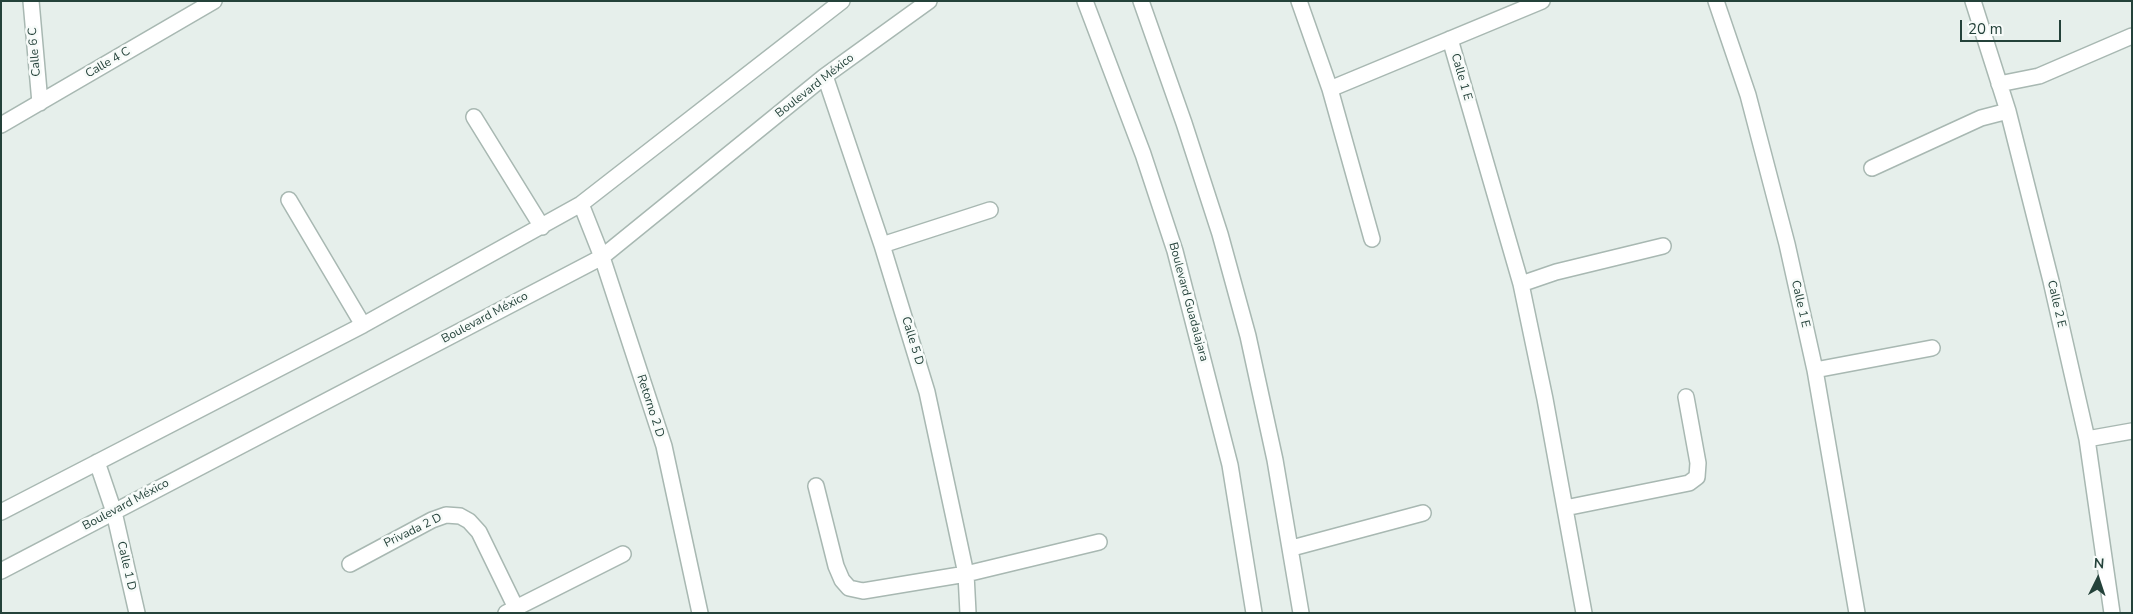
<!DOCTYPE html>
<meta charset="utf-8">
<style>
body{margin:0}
#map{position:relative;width:2133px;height:614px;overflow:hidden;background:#e6efeb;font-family:"Nunito Sans",sans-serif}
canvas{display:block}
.frame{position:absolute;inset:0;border:2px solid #24423a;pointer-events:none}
.north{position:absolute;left:2073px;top:554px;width:50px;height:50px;-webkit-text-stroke:4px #f7fbf9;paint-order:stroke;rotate:4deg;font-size:14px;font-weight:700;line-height:20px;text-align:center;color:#24423a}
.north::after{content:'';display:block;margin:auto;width:18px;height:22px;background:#24423a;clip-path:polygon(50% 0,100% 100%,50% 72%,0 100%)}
.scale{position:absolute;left:1960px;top:20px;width:101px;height:22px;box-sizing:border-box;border:2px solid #24423a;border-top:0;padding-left:6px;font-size:15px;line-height:18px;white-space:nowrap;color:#24423a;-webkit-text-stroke:4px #f7fbf9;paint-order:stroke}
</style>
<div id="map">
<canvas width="2133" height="614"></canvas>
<div class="frame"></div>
<div class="north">N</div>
<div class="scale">20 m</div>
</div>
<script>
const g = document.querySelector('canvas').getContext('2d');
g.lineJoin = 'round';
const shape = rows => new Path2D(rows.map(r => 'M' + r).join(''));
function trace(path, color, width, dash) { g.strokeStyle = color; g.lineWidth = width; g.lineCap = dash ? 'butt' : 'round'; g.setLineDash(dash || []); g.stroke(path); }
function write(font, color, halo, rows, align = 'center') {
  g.font = font + ' "Nunito Sans",sans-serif'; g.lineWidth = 5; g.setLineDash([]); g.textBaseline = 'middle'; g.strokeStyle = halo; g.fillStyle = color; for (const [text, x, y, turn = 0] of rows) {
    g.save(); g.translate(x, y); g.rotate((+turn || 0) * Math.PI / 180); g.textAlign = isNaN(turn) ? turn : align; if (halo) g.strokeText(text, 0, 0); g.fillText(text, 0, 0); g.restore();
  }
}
const minor = shape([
 [31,1,40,103],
 [1085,1,1143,154,1175,251,1230,465,1254,613],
 [1141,1,1184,123,1220,234,1248,336,1275,460,1301,613],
 [1299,1,1330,89,1372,239],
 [1716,1,1748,95,1787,244,1815,370,1857,613],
 [1973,1,2008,111,2051,281,2087,439,2112,613],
 [1450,39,1521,284,1545,399,1584,613],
 [825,76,882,245,927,392,966,574,968,613],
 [1999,84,2039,76,2132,36],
 [1330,89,1542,1],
 [474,117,542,227],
 [1,125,214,1],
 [1872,168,1981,118,2008,111],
 [289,200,363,325],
 [581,204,602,257,664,446,700,613],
 [882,245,990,210],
 [1521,284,1556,272,1663,246],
 [1815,370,1932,348],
 [2087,439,2132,431],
 [97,462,114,512,137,613],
 [816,486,836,566,842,580,849,588,863,591,966,574,1099,542],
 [1565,508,1689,483,1697,477,1698,463,1686,397],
 [1,512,363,325,581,204,842,1],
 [1292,548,1423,513],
 [350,564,432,520,446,515,460,516,469,521,479,532,516,608],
 [1,571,602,257,825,76,929,1],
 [506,613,623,554]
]);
trace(minor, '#a8b8b2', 18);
trace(minor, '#fff', 15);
write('12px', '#24423a', '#f7fbf9', [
 ["Calle 6 C",35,52,-95],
 ["Calle 4 C",108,63,-30],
 ["Calle 1 E",1461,77,74],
 ["Boulevard México",815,86,-38],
 ["Boulevard Guadalajara",1188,302,75],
 ["Calle 1 E",1800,304,77],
 ["Calle 2 E",2056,304,77],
 ["Boulevard México",485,318,-28],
 ["Calle 5 D",912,341,73],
 ["Retorno 2 D",650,406,72],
 ["Boulevard México",126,505,-28],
 ["Privada 2 D",413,531,-26],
 ["Calle 1 D",126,566,77]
]);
</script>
